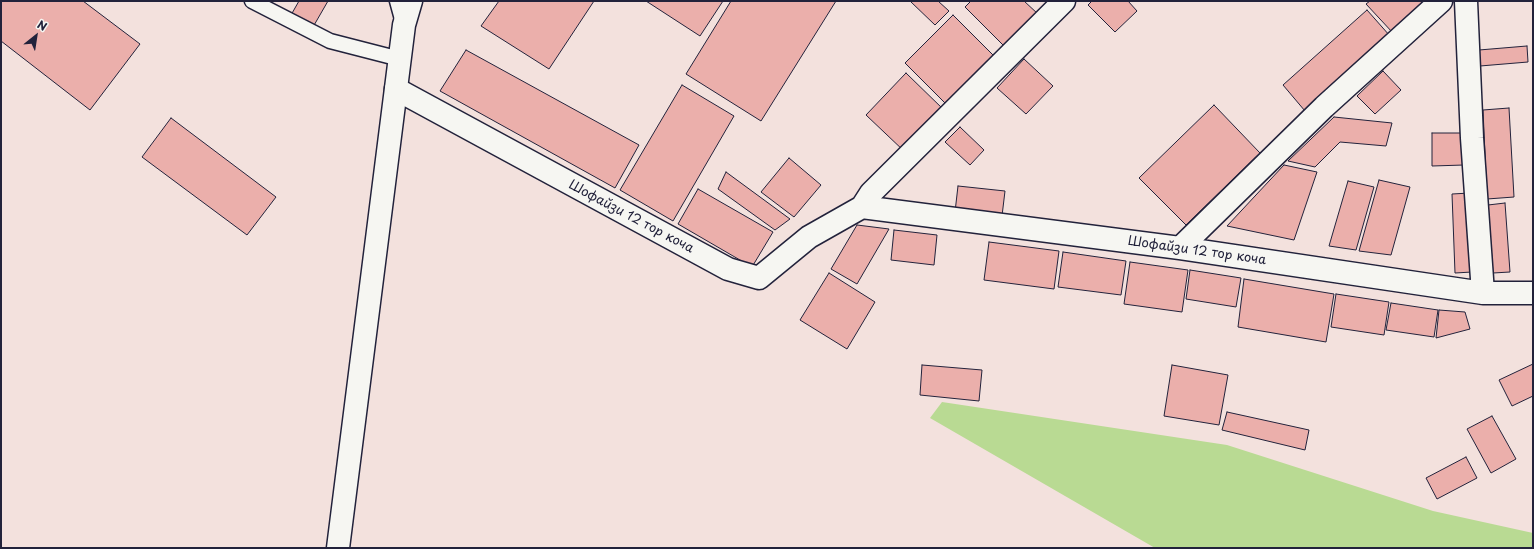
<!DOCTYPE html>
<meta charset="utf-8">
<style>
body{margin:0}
#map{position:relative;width:1534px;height:549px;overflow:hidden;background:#f3e1dd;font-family:"Playpen Sans",sans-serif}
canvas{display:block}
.frame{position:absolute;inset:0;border:2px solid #22223b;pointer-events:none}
.north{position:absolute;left:16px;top:16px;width:40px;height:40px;-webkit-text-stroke:3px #f6f6f2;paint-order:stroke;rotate:30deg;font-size:11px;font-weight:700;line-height:16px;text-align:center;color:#22223b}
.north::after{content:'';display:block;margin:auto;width:14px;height:18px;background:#22223b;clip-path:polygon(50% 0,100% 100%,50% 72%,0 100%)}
</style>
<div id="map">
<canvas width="1534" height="549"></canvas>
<div class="frame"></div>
<div class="north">N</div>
</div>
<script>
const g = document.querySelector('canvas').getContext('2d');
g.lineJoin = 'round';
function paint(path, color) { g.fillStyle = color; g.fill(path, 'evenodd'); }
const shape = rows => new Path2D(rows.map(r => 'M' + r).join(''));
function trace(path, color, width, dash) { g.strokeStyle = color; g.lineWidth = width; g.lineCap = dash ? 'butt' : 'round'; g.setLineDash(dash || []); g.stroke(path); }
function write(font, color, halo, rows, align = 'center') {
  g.font = font + ' "Playpen Sans",sans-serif'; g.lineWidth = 3.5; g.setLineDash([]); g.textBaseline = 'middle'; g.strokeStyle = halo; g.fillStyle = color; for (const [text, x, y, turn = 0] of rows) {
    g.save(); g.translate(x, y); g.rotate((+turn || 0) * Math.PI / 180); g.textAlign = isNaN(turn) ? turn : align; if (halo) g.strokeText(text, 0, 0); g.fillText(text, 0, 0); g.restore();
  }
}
paint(shape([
 [942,402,1227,445,1433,511,1533,533,1533,548,1155,548,930,418]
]), '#b9da93');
const building = shape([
 [1,1,83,1,140,44,90,110,1,41,1,1],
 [299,1,328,1,313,27,291,15,299,1],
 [499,1,594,1,549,69,481,26,499,1],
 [646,1,723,1,700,36,646,1],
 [731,1,836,1,761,121,686,74,731,1],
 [910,1,938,1,949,11,935,25,910,1],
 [971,1,1024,1,1038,14,1005,47,965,7,971,1],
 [1092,1,1128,1,1137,11,1115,32,1088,5,1092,1],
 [1370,1,1428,1,1393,33,1366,4,1370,1],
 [1367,10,1390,36,1305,111,1283,85,1367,10],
 [953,15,996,58,948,106,905,63,953,15],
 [1527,46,1528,62,1480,66,1479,50,1527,46],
 [466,50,639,145,615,188,440,91,466,50],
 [1024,59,1053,86,1026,114,997,88,1024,59],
 [1383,71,1401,90,1375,114,1357,96,1383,71],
 [906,73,944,110,905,152,866,115,906,73],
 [682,85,734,116,673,221,620,190,682,85],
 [1214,105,1260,153,1186,225,1139,178,1214,105],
 [1509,108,1514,197,1487,199,1483,110,1509,108],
 [1334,117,1392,123,1386,146,1340,142,1315,167,1288,161,1334,117],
 [171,118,276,197,247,235,142,157,171,118],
 [960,127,984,150,970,165,945,142,960,127],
 [1432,133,1464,133,1464,165,1432,166,1432,133],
 [789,158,821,185,794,217,761,192,789,158],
 [1284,165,1317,172,1294,240,1227,226,1284,165],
 [726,172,790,219,775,230,718,189,726,172],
 [1379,180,1410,187,1391,255,1359,251,1379,180],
 [1348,181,1374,187,1356,250,1329,246,1348,181],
 [958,186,1005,191,1002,216,955,212,958,186],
 [698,189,773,232,752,267,678,224,698,189],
 [1470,193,1472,272,1455,273,1452,194,1470,193],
 [1505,203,1510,272,1493,273,1488,205,1505,203],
 [857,225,889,229,857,284,831,269,857,225],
 [894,230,937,235,934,265,891,260,894,230],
 [989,242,1059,251,1054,289,984,280,989,242],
 [1063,252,1126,261,1121,295,1058,287,1063,252],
 [1130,262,1188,270,1182,312,1124,304,1130,262],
 [1190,270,1241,278,1236,307,1186,299,1190,270],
 [829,273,875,302,847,349,800,320,829,273],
 [1244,279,1334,294,1326,342,1238,327,1244,279],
 [1336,294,1389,302,1384,335,1331,327,1336,294],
 [1391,303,1438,310,1434,337,1386,330,1391,303],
 [1439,310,1465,312,1470,329,1436,338,1439,310],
 [1533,364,1533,396,1512,406,1499,380,1533,364],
 [922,365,982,370,979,401,920,395,922,365],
 [1172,365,1228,375,1219,425,1164,416,1172,365],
 [1227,412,1309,430,1305,450,1222,430,1227,412],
 [1492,416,1516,459,1491,473,1467,429,1492,416],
 [1466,457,1477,478,1437,499,1426,478,1466,457]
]);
paint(building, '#ebafab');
trace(building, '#22223b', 1);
const service = shape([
 [252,1,330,41,400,59],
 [397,1,403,23]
]);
const minor = shape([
 [1466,1,1472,138,1483,293],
 [396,89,728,269,759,278,809,237,862,207,1180,248,1483,293,1533,293],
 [862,207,871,193,1064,1],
 [1180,248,1324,107,1441,1]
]);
const secondary = shape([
 [338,548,404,25,411,1]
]);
trace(service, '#22223b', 17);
trace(minor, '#22223b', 25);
trace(secondary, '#22223b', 25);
trace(service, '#f6f6f2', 14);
trace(minor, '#f6f6f2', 22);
trace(secondary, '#f6f6f2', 22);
write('13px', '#22223b', '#f6f6f2', [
 ["Шофайзи 12 тор коча",631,217,28],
 ["Шофайзи 12 тор коча",1197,251,8]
]);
</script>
